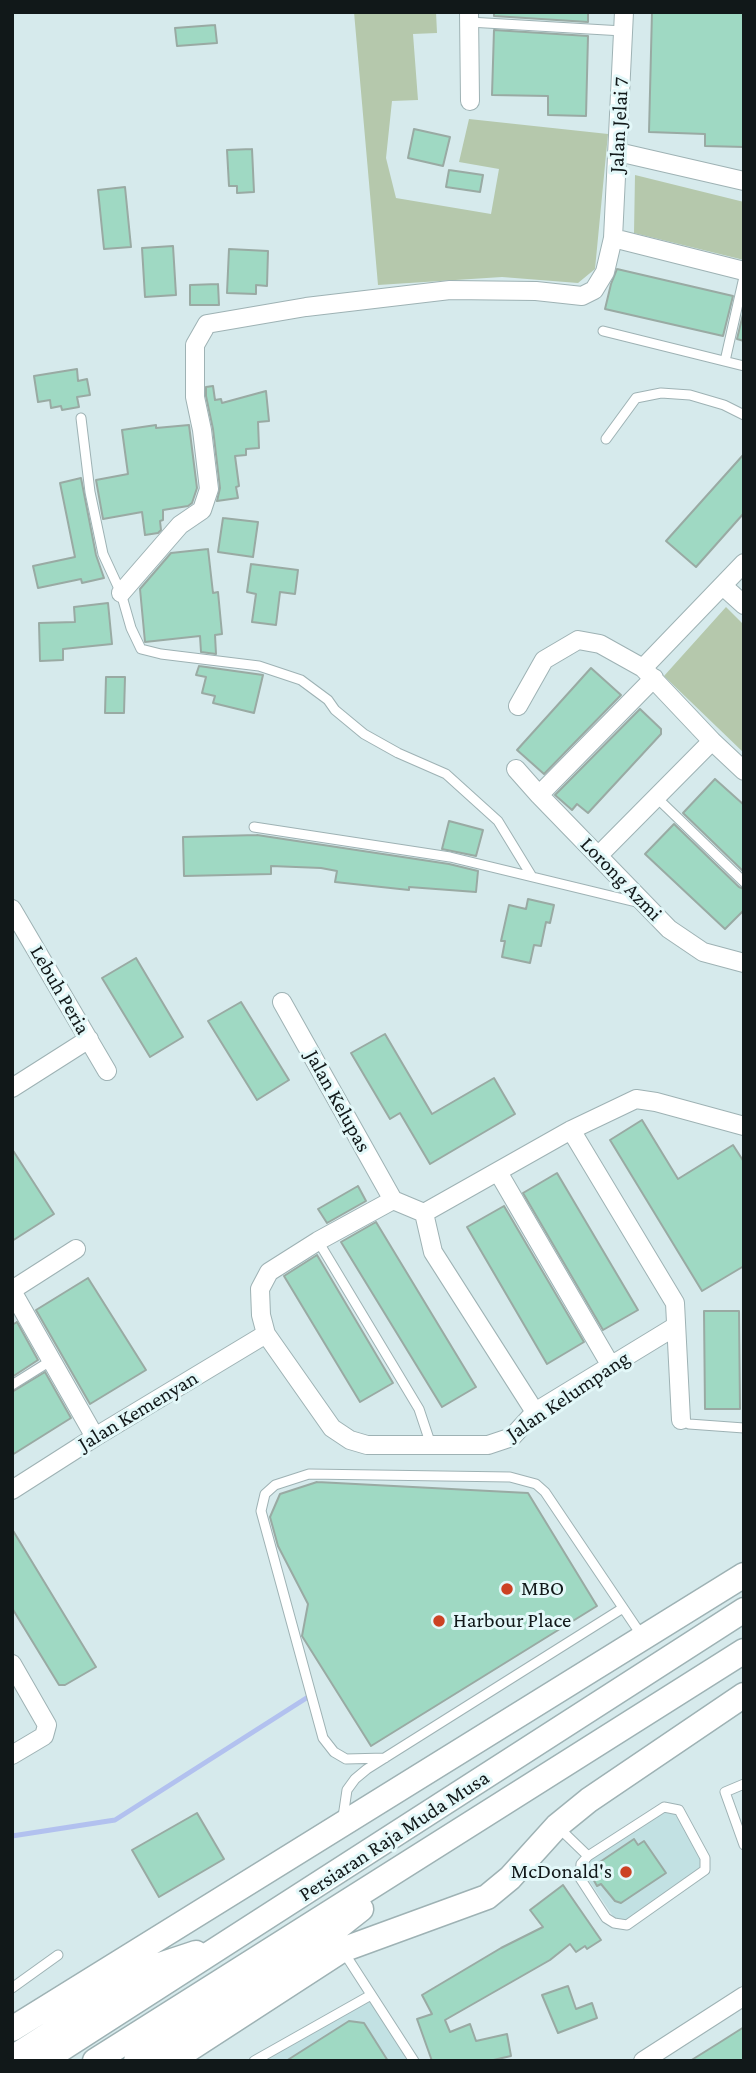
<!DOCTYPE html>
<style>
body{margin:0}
#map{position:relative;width:756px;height:2073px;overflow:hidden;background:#d6eaec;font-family:"Crimson Pro",serif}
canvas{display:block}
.frame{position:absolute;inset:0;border:14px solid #111819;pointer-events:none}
</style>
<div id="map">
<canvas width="756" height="2073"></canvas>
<div class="frame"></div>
</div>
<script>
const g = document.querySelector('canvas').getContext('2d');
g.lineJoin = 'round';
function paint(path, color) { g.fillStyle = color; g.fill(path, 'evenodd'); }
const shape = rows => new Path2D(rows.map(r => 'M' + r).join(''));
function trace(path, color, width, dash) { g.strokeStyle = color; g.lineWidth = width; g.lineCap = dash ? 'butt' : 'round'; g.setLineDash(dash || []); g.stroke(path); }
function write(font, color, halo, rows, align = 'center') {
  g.font = font + ' "Crimson Pro",serif'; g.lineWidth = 6; g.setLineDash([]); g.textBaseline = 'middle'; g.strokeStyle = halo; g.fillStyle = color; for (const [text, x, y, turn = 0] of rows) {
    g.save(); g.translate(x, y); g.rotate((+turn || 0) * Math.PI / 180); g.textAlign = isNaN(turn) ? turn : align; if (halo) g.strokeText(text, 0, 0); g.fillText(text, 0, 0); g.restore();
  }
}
paint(shape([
 [665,1812,677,1814,701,1857,700,1868,626,1920,615,1919,586,1876,585,1867,592,1858],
 [370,2000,409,2061,263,2061]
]), '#c2e1e3');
paint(shape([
 [354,12,436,12,437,33,413,34,418,100,392,101,386,158,396,198,491,214,499,169,459,162,469,119,608,134,595,269,578,283,502,277,378,285],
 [635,175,744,202,744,260,634,233],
 [726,607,744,625,744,753,664,676]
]), '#b5c8ac');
trace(shape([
 [12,1836,115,1820,308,1697]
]), '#b2c1ef', 5);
const building = shape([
 [494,12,588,12,588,22,494,16,494,12],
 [652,12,744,12,744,147,705,146,705,134,649,132,652,12],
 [215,25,217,43,177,46,175,28,215,25],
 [494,30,588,36,586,116,548,115,548,96,492,95,494,30],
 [414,129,450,137,443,166,408,158,414,129],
 [252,149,254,192,237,193,237,186,229,186,227,150,252,149],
 [449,170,483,175,480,192,446,187,449,170],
 [125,187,131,247,104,249,98,190,125,187],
 [173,246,176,295,145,297,142,248,173,246],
 [229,249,268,251,267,286,256,285,256,294,227,293,229,249],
 [617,269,733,296,723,336,605,309,611,284,617,269],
 [218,284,219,305,190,305,190,285,218,284],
 [744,310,744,341,737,339,744,310],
 [77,369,78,381,87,379,90,395,77,397,79,407,62,410,61,406,51,408,50,400,38,402,34,376,77,369],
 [213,386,215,400,221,399,222,403,266,391,269,421,258,422,259,448,246,449,246,455,235,456,239,486,236,487,238,498,217,501,220,488,213,429,206,396,206,387,213,386],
 [156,425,156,428,189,425,197,488,192,503,188,506,163,510,163,520,160,521,161,530,158,533,145,535,142,512,103,519,96,480,128,474,122,430,156,425],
 [744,454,744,513,696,567,666,541,744,454],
 [81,478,96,555,104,578,82,583,81,579,38,588,33,566,75,557,60,483,81,478],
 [223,518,258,522,253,557,218,552,223,518],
 [208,549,213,593,218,592,222,634,215,635,216,654,201,652,200,636,145,642,140,589,171,553,208,549],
 [251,564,298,570,295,594,280,592,276,625,252,622,256,594,247,592,251,564],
 [108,603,112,644,63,649,63,660,40,661,39,623,75,622,74,607,108,603],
 [199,666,263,675,254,713,213,703,215,696,202,693,206,677,196,675,199,666],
 [591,668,621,695,544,774,517,750,591,668],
 [106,677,125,677,124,713,105,713,106,677],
 [640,709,661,729,661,734,588,813,577,804,572,810,555,795,640,709],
 [715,779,744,805,744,872,683,813,715,779],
 [449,821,483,830,476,856,442,849,449,821],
 [674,824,739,887,744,889,744,910,725,929,645,854,674,824],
 [257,835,449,864,478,871,476,892,409,887,409,890,335,882,337,871,321,868,271,866,271,874,184,876,183,837,257,835],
 [528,899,554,905,550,923,546,922,541,946,534,945,530,963,502,957,505,941,501,941,509,905,526,909,528,899],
 [136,958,183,1037,150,1057,102,978,136,958],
 [241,1002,289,1080,257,1100,208,1021,241,1002],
 [385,1034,432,1114,494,1078,515,1114,430,1164,400,1113,390,1119,351,1053,385,1034],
 [642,1120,678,1179,733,1145,744,1162,744,1266,702,1291,610,1140,642,1120],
 [12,1149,54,1214,12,1241,12,1149],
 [557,1173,638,1310,603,1330,523,1193,557,1173],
 [358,1186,366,1201,327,1223,318,1209,358,1186],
 [504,1206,584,1342,547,1364,467,1227,504,1206],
 [376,1222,476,1387,442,1407,341,1242,376,1222],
 [317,1255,393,1383,360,1402,284,1276,317,1255],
 [88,1278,146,1370,90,1404,36,1310,88,1278],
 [704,1311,739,1311,740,1409,705,1409,704,1311],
 [17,1322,38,1360,12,1377,12,1325,17,1322],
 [45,1372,71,1418,12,1455,12,1392,45,1372],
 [317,1482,528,1493,597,1606,371,1746,302,1636,308,1604,278,1546,270,1517,280,1494,317,1482],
 [12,1529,96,1667,65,1685,59,1685,12,1608,12,1529],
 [197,1813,224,1859,159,1897,132,1850,197,1813],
 [634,1839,638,1845,644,1841,666,1873,621,1903,615,1901,601,1884,597,1886,588,1870,634,1839],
 [563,1885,601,1940,587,1949,585,1946,576,1952,570,1944,550,1960,445,2020,450,2032,470,2024,476,2041,507,2034,511,2056,489,2061,432,2061,417,2019,432,2014,422,1995,501,1948,543,1927,530,1910,563,1885],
 [568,1986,576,2009,592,2003,597,2018,558,2033,542,1995,568,1986],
 [349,2021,364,2023,388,2061,286,2061,349,2021],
 [744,2027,744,2061,690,2061,722,2041,744,2027]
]);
paint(building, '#9fd9c3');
trace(building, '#99aaa3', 2);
const lane = shape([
 [469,22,623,31],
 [603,331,744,366],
 [725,361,744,277],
 [81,418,90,492,103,554,121,593,131,628,141,649,161,654,259,666,301,680,328,700,335,710,364,734,398,753,446,774,498,821,531,875],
 [606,439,636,398,661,393,690,395,724,405,744,415],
 [656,797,744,882],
 [254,827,450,857,640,903],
 [318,1241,419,1409,431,1445],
 [12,1385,52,1360],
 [681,1420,689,1424,744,1428],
 [385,1758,346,1759,334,1752,323,1738,261,1511,265,1494,275,1485,309,1474,510,1477,536,1484,545,1492,642,1636],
 [744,1784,725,1792,744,1845],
 [664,1807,679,1810,705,1858,705,1870,627,1925,614,1923,606,1918,580,1878,581,1864,588,1856,664,1807],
 [343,1817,347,1790,355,1779,367,1769,623,1608],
 [559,1828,588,1856],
 [343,1951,414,2061],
 [12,1988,58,1955],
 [254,2061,371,1995]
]);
const street = shape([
 [469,12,470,101],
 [618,152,744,181],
 [613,238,744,271],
 [723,586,744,605],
 [121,593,180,525,202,510,209,489,202,430,195,397,195,345,207,324,306,307,450,290,536,291,582,296,594,290,605,272,613,238,624,12],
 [643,668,744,563],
 [518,706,544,660,578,640,600,644,643,668,712,741,744,771],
 [516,769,539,795,669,929,703,952,744,963],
 [539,795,654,678],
 [598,856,712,741],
 [12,909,107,1071],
 [282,1002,393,1200],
 [12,1088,89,1039],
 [571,1130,675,1303,681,1420],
 [498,1172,611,1366],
 [393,1200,318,1241,269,1272,260,1289,261,1315,266,1334,332,1428,350,1440,367,1445,488,1445,512,1437,535,1412,676,1326],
 [393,1200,424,1213,433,1252,535,1412],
 [424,1213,571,1130,636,1099,656,1102,744,1126],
 [12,1290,76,1249],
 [12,1291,95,1437],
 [12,1490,95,1437,266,1334],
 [12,1664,47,1725,44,1736,12,1755],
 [643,2061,744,1996]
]);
const secondary = shape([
 [12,2029,744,1575],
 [49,2057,744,1610],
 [12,2058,154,1967,196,1953],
 [95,2061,744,1651],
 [136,2061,309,1950,361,1909],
 [171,2061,342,1950,487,1897,510,1878,557,1826,589,1800,744,1695]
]);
const highway = shape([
 [43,2061,49,2057]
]);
trace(lane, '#9eb2b4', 11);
trace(street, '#9eb2b4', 20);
trace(secondary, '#9eb2b4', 27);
trace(highway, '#9eb2b4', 34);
trace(lane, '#fff', 9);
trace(street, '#fff', 18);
trace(secondary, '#fff', 24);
trace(highway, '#fff', 32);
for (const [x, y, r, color] of [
 [507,1589,7,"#cc4223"],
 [439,1621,7,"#cc4223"],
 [626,1872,7,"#cc4223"]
]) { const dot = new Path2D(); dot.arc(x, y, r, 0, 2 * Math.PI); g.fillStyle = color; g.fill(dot); trace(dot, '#e3f8f9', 2.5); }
write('21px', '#111819', '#e3f8f9', [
 ["Jalan Jelai 7",619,125,-87],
 ["Lorong Azmi",621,879,46],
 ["Lebuh Peria",60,990,60],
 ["Jalan Kelupas",338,1101,61],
 ["Jalan Kelumpang",568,1396,-34],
 ["Jalan Kemenyan",138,1411,-31],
 ["Persiaran Raja Muda Musa",394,1836,-33]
]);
write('21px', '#111819', '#e3f8f9', [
 ["MBO",521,1589],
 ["Harbour Place",453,1621],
 ["McDonald's",612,1872,"right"]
], 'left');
</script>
